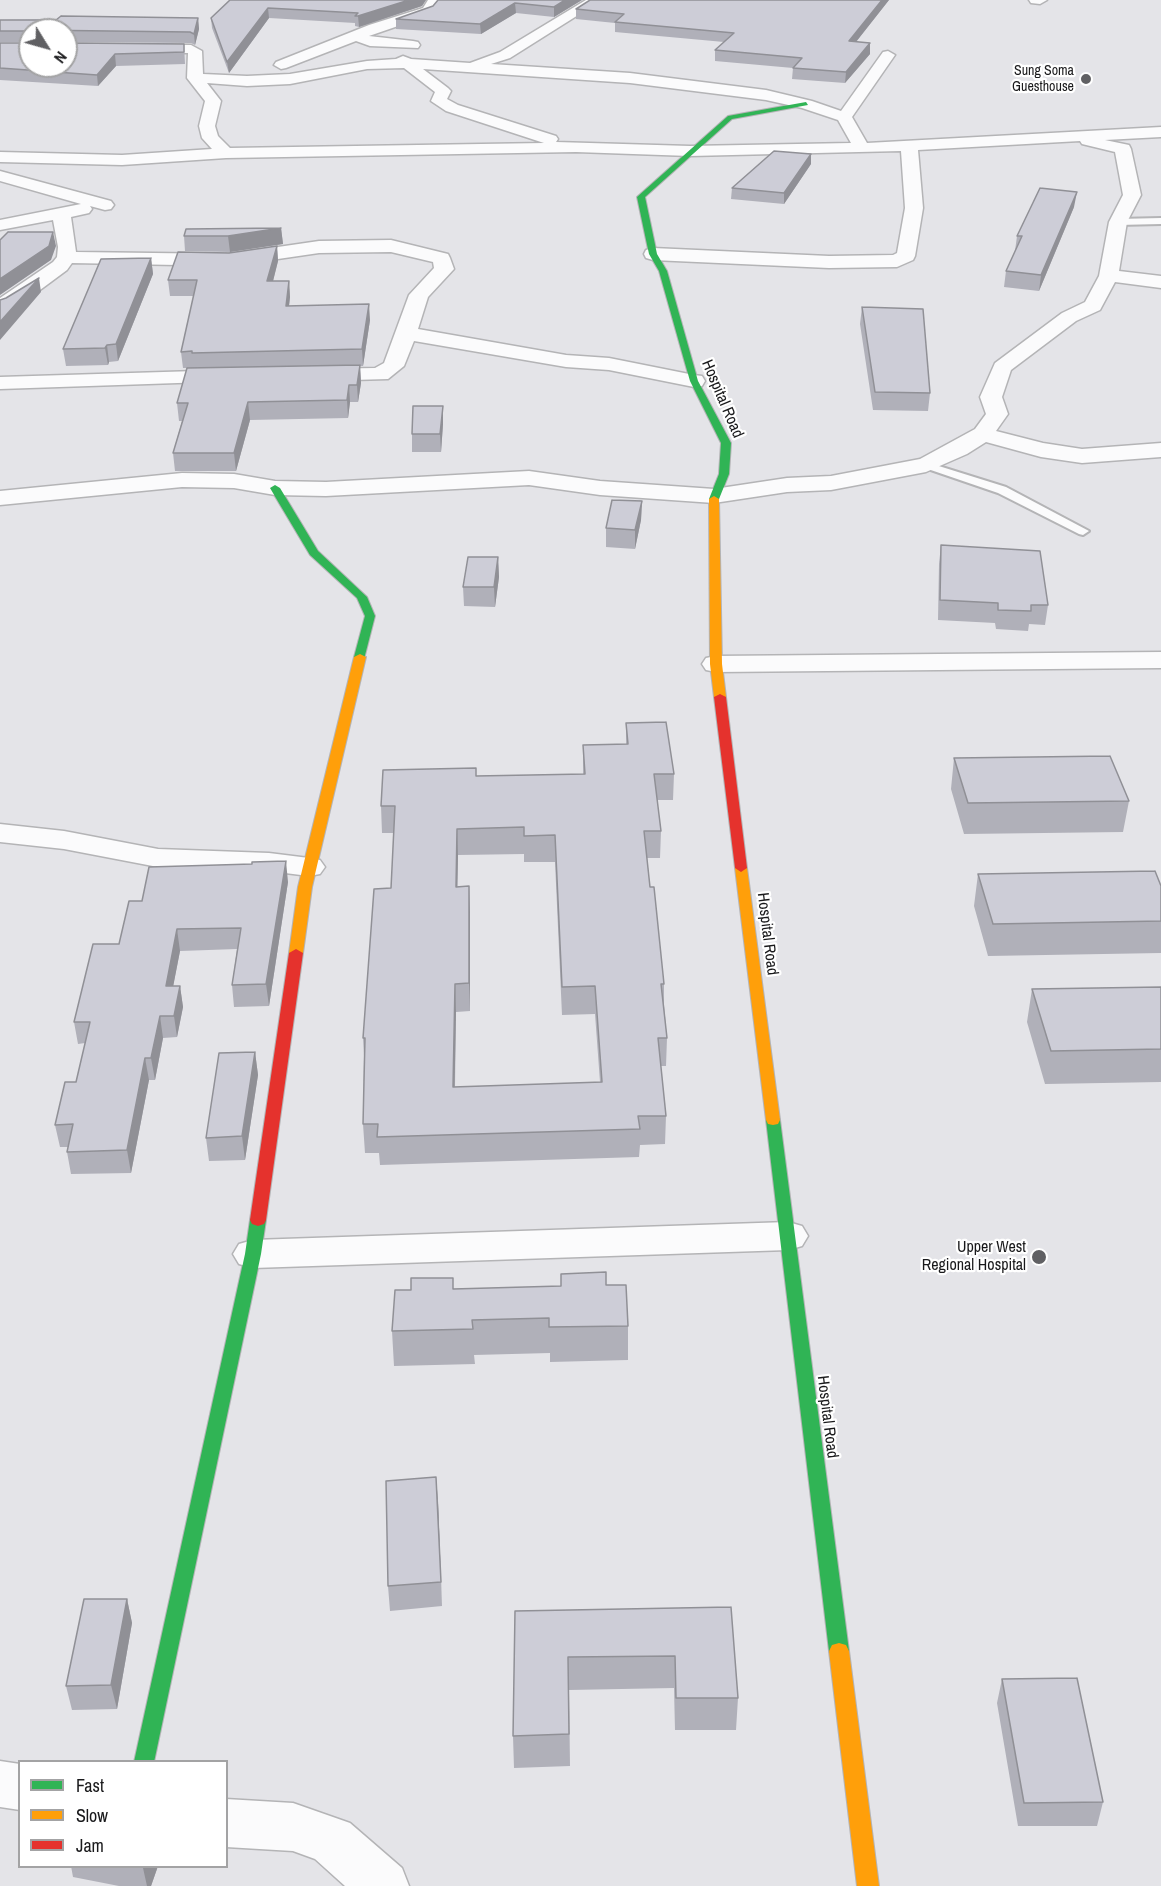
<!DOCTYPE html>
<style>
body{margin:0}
#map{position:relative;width:1161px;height:1886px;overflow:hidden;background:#e4e4e8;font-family:"Archivo Narrow",sans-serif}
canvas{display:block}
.legend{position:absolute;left:18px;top:1760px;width:210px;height:108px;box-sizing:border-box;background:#fff;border:2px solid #a3a3a4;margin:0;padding:8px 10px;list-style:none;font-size:18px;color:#19191b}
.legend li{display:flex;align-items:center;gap:12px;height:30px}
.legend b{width:30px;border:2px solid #a3a3a4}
.north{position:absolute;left:18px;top:18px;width:60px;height:60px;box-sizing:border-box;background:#fff;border:2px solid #a3a3a4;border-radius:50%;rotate:127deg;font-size:16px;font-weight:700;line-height:24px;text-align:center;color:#19191b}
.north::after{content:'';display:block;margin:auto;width:21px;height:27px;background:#606063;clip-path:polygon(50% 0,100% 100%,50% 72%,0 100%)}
</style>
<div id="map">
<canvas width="1161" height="1886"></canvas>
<ul class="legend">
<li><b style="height:8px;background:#30b455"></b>Fast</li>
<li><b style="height:8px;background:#ff9f0a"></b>Slow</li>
<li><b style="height:8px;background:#e5322d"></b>Jam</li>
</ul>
<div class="north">N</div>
</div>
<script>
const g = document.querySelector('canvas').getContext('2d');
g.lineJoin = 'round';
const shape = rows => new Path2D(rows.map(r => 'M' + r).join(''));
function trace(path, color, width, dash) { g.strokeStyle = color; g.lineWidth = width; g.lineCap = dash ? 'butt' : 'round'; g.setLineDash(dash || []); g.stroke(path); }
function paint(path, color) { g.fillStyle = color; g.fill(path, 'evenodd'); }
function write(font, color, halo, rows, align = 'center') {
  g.font = font + ' "Archivo Narrow",sans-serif'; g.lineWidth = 4.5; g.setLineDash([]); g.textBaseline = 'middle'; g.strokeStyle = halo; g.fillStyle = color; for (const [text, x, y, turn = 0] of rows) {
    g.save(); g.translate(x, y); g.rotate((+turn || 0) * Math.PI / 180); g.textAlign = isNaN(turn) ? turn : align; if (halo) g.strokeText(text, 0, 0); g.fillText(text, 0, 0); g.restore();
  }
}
const lane = shape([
 [1161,218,1161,224,1118,225,1113,222,1118,219,1161,218],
 [926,462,1006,487,1089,531,1083,535,1079,534,998,493,922,467,922,463,926,462]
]);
const street = shape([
 [428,0,442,0,433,14,369,36,413,41,418,42,420,45,418,48,370,46,356,41,286,68,281,69,274,65,276,62,369,25,423,8,428,0],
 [586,0,602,0,510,58,491,64,630,73,766,90,812,101,841,111,883,52,888,51,895,55,852,117,867,143,1161,127,1161,137,1105,140,1129,145,1131,149,1141,195,1127,222,1119,271,1161,276,1161,288,1115,282,1100,310,1076,321,1011,370,1002,397,1008,414,996,431,1043,443,1082,449,1161,443,1161,457,1082,463,1041,457,986,442,967,454,926,472,831,490,787,492,714,503,600,495,529,485,326,496,275,495,234,488,182,487,0,505,0,491,182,473,234,474,275,481,326,482,529,471,600,481,714,489,787,478,831,476,920,459,975,429,986,414,980,397,995,363,1062,313,1085,302,1099,276,1109,222,1123,195,1115,152,1082,144,1080,141,918,150,923,208,915,256,913,260,897,267,829,268,653,260,646,258,644,254,646,250,653,248,829,256,893,255,897,253,905,208,901,151,690,156,576,152,226,158,122,165,0,162,0,152,122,155,212,149,202,138,199,126,205,101,187,78,188,53,66,52,66,44,191,45,202,51,203,74,247,76,290,74,367,61,396,59,403,56,411,59,470,63,500,52,586,0],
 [404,68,435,92,431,101,446,111,544,143,230,148,218,136,215,126,221,101,207,83,247,86,290,84,367,69,404,68],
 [423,69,630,83,766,100,802,108,838,120,851,143,690,146,556,142,558,139,556,136,458,105,447,99,451,91,448,88,423,69],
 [1029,0,1047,0,1040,4,1031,3,1029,0],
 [0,171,111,201,114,205,111,209,105,210,90,206,92,209,89,213,71,217,76,252,230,254,319,241,391,240,448,254,450,258,454,269,428,297,418,329,566,355,609,358,694,375,702,376,705,381,702,386,694,387,609,370,566,367,414,341,404,366,388,379,317,381,309,380,306,375,309,370,317,369,375,368,384,363,409,295,434,268,433,262,391,252,319,253,230,266,72,263,67,270,40,290,7,311,0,313,0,298,53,262,57,257,58,247,53,220,0,230,0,220,81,204,0,181,0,171],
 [229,370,237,371,240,376,237,381,0,389,0,377,229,370],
 [1161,652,1161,668,716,672,706,670,702,664,706,658,716,656,1161,652],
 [0,824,64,831,158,849,269,853,309,858,320,860,325,867,320,874,309,876,269,871,158,867,64,849,0,842,0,824],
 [788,1222,802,1226,808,1236,802,1246,788,1250,253,1268,239,1264,233,1254,239,1244,253,1240,788,1222],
 [0,1761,20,1764,20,1810,0,1807,0,1761],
 [226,1799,293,1803,350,1823,402,1868,409,1886,345,1886,315,1859,293,1851,226,1847,226,1799]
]);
const fast = shape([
 [806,102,808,105,732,119,645,197,657,254,667,271,698,381,731,443,729,474,719,499,714,502,709,499,719,474,721,443,690,381,659,271,649,254,637,197,728,116,806,102],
 [275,485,280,488,318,551,367,597,375,616,364,659,356,659,354,657,365,616,357,598,310,555,270,488,275,485],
 [773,1115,778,1116,780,1120,849,1651,846,1657,839,1659,832,1657,829,1651,766,1120,768,1116,773,1115],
 [258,1214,264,1216,266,1220,261,1254,154,1762,134,1762,245,1254,250,1220,252,1216,258,1214]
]);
const slow = shape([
 [714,496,719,499,722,664,726,697,720,700,714,697,710,664,709,499,714,496],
 [360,654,366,657,312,887,303,953,296,957,289,953,298,887,354,657,360,654],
 [741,864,747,868,780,1120,778,1124,773,1125,768,1124,766,1120,735,868,741,864],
 [839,1643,846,1645,849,1651,879,1886,857,1886,829,1651,832,1645,839,1643]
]);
const jam = shape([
 [720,694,726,697,747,868,741,872,735,868,714,697,720,694],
 [296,949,303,953,266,1220,264,1224,258,1226,252,1224,250,1220,289,953,296,949]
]);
trace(lane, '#b4b4b6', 4);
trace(street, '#b4b4b6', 3);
trace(fast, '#b4b4b6', 2);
trace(slow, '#b4b4b6', 2);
trace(jam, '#b4b4b6', 2);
paint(lane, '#fbfbfc');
paint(street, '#fbfbfc');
paint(fast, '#30b455');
paint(slow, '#ff9f0a');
paint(jam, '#e5322d');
paint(shape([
 [230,0,426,0,422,6,359,27,355,26,355,23,269,18,229,73,212,28,211,18],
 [582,0,554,17,516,13,481,34,396,29,396,19,433,6],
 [590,0,889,0,856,42,870,54,845,83,792,79,793,68,715,61,715,50,724,42,615,32,615,23,576,19,576,9],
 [198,18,199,29,195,45,191,43,66,42,66,30,30,30,30,66,66,43,184,44,185,64,116,66,98,86,0,80,0,43,28,43,30,42,0,42,0,20],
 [811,164,784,204,731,199,732,188],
 [1074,207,1039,291,1004,287,1006,271,1015,251,1017,236],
 [281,228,283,244,230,252,185,251,184,236],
 [277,246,278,261,273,281,289,281,290,297,289,306,370,320,363,366,360,366,361,383,358,402,350,402,348,418,250,420,236,471,175,471,173,453,182,421,179,421,177,403,187,368,183,368,181,352,194,296,170,296,168,280,229,253],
 [151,258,153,274,118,361,109,362,108,365,66,366,63,349],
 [862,307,930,393,928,411,873,410,860,324],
 [443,424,441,452,412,452,412,434],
 [642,501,641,520,635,549,606,547,606,528],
 [941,545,1048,605,1045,625,1029,624,1028,631,996,629,995,623,938,620,939,564],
 [498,557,499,577,495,607,464,606,463,587],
 [626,723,674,774,673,800,657,800,661,831,660,858,647,858,650,887,664,984,664,1005,667,1038,666,1066,661,1066,666,1116,665,1144,640,1145,639,1157,380,1165,379,1153,365,1153,363,1124,364,1056,363,1038,391,888,394,833,382,833,381,806,476,776,583,774,583,745,626,744],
 [524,854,524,862,555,862,562,1015,595,1014,600,1082,455,1087,456,1012,470,1011,469,886,457,887,458,855],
 [954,758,1129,801,1123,832,964,834,951,789],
 [978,874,1161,886,1161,953,988,956,974,906],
 [288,882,269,1006,234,1007,232,985,237,949,180,951,173,986,180,986,183,1007,177,1037,163,1038,155,1080,149,1080,131,1173,71,1174,67,1152,68,1147,60,1147,55,1125,76,1082,85,1043,78,1044,74,1022,119,944,142,901],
 [1161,987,1161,1082,1045,1084,1027,1022,1032,989],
 [255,1052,258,1075,245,1160,209,1161,206,1138],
 [453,1278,453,1289,606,1285,628,1326,628,1360,550,1362,550,1353,474,1355,475,1364,394,1366,392,1331,411,1290],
 [438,1501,442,1606,390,1611,388,1586],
 [127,1599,132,1623,117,1709,72,1710,66,1686],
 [731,1607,738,1698,736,1730,675,1730,674,1688,569,1690,570,1766,514,1768,513,1736,515,1611],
 [1002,1679,1103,1802,1097,1826,1018,1826,997,1703],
 [71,1866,158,1866,151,1886,119,1886,73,1877]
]), '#b0b0b9');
paint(shape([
 [409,0,426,0,422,6,359,27,358,16],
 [565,0,582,0,554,17,554,7],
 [882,0,889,0,848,52,849,41],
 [515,3,516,13,481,34,480,24],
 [268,8,269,18,229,73,227,62],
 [198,18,199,29,195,45,194,34],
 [870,43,870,54,845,83,846,72],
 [115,54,116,66,98,86,97,75],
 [811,154,811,164,784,204,784,193],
 [1077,192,1074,207,1039,291,1041,275],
 [281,228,283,244,230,252,228,236],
 [53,232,56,246,51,260,0,295,0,279],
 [277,246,278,261,269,297,267,281],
 [151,258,153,274,118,361,116,344],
 [39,278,41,292,0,340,0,322],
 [289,281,290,297,287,322,286,306],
 [369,304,370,320,363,366,362,349],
 [107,345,109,362,108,365,105,348],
 [360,365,361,383,358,402,357,385],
 [349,385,350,402,348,418,347,400],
 [248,402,250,420,236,471,234,453],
 [443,406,443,424,441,452,440,434],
 [642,501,641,520,635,549,635,530],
 [498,557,499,577,495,607,494,587],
 [457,829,458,855,457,914,456,887],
 [286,861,288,882,269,1006,266,984],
 [469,886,470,913,470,1011,469,983],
 [177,929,180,951,169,1008,166,986],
 [455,984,456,1012,454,1116,453,1087],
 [180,986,183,1007,177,1037,174,1016],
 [160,1016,163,1038,155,1080,151,1058],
 [255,1052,258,1075,245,1160,242,1136],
 [145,1058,149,1080,131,1173,127,1150],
 [436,1477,438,1501,442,1606,441,1582],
 [127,1599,132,1623,117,1709,111,1685],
 [144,1866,158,1866,151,1886,147,1886,143,1868]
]), '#909096');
const building = shape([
 [230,0,409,0,358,16,355,16,358,13,268,8,227,62,211,18,230,0],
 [438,0,565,0,554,7,515,3,480,24,396,19,433,6,438,0],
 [590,0,882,0,849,41,870,43,846,72,793,68,802,58,715,50,734,33,615,22,624,14,576,9,590,0],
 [61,16,198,18,194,34,190,32,30,30,30,38,28,31,0,31,0,20,56,20,61,16],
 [30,42,30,66,66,66,66,43,184,44,184,52,115,54,97,75,0,68,0,43,28,43,30,42],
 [774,151,811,154,784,193,732,188,774,151],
 [1040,188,1077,192,1041,275,1006,271,1022,236,1017,236,1040,188],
 [281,228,228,236,184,236,186,229,281,228],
 [8,232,53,232,49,246,0,279,0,240,8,232],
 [277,246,267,281,289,281,286,306,369,304,362,349,192,353,192,351,181,352,197,280,168,280,178,252,229,253,277,246],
 [151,258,116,344,107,345,105,348,63,349,101,259,151,258],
 [39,278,0,322,0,300,6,298,39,278],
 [862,307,923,309,930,393,875,392,862,307],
 [360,365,357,385,349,385,347,400,248,402,234,453,173,453,188,403,177,403,187,368,360,365],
 [413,406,443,406,440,434,412,434,413,406],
 [612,500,642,501,635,530,606,528,612,500],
 [941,545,1040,551,1048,605,1031,605,1031,611,998,610,998,603,940,600,941,545],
 [468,557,498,557,494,587,463,587,468,557],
 [666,722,674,774,654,774,661,831,644,831,650,887,654,887,664,984,661,984,667,1038,658,1038,666,1116,638,1116,640,1129,377,1137,378,1124,363,1124,365,1038,363,1038,374,889,391,888,395,806,381,806,383,770,476,768,476,776,585,774,583,745,628,744,626,723,666,722],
 [524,827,524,836,555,835,562,987,595,986,602,1082,453,1087,455,984,469,983,469,886,456,887,457,829,524,827],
 [1110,756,1129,801,968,803,954,758,1110,756],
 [286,861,266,984,232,985,241,928,177,929,166,986,180,986,174,1016,160,1016,151,1058,145,1058,127,1150,67,1152,73,1124,55,1125,65,1082,76,1082,90,1022,74,1022,93,944,119,944,129,901,142,901,149,867,252,864,252,862,286,861],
 [1155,871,1161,886,1161,921,993,924,978,874,1155,871],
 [1161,987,1161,1049,1051,1051,1032,989,1161,987],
 [255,1052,242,1136,206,1138,219,1053,255,1052],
 [606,1272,606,1285,626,1285,628,1326,549,1327,549,1318,472,1320,473,1329,392,1331,395,1290,411,1290,411,1278,453,1278,453,1289,561,1286,561,1274,606,1272],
 [436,1477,441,1582,388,1586,386,1481,436,1477],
 [84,1599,127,1599,111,1685,66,1686,84,1599],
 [731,1607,738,1698,676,1698,675,1656,568,1657,569,1734,513,1736,515,1611,731,1607],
 [1077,1678,1103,1802,1024,1803,1002,1679,1077,1678]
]);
paint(building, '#cdcdd7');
trace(building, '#909096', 1.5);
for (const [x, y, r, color] of [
 [1086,79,6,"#606063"],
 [1039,1257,8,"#606063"]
]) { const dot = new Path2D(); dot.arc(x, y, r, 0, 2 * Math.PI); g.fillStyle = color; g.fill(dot); trace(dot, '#fff', 2); }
write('14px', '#19191b', '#fff', [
 ["Sung Soma",1074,71],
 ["Guesthouse",1074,87]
], 'right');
write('16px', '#19191b', '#fff', [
 ["Hospital Road",722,399,67],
 ["Hospital Road",767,934,83],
 ["Hospital Road",827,1417,83]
]);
write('16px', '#19191b', '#fff', [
 ["Upper West",1026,1248],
 ["Regional Hospital",1026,1266]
], 'right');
</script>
